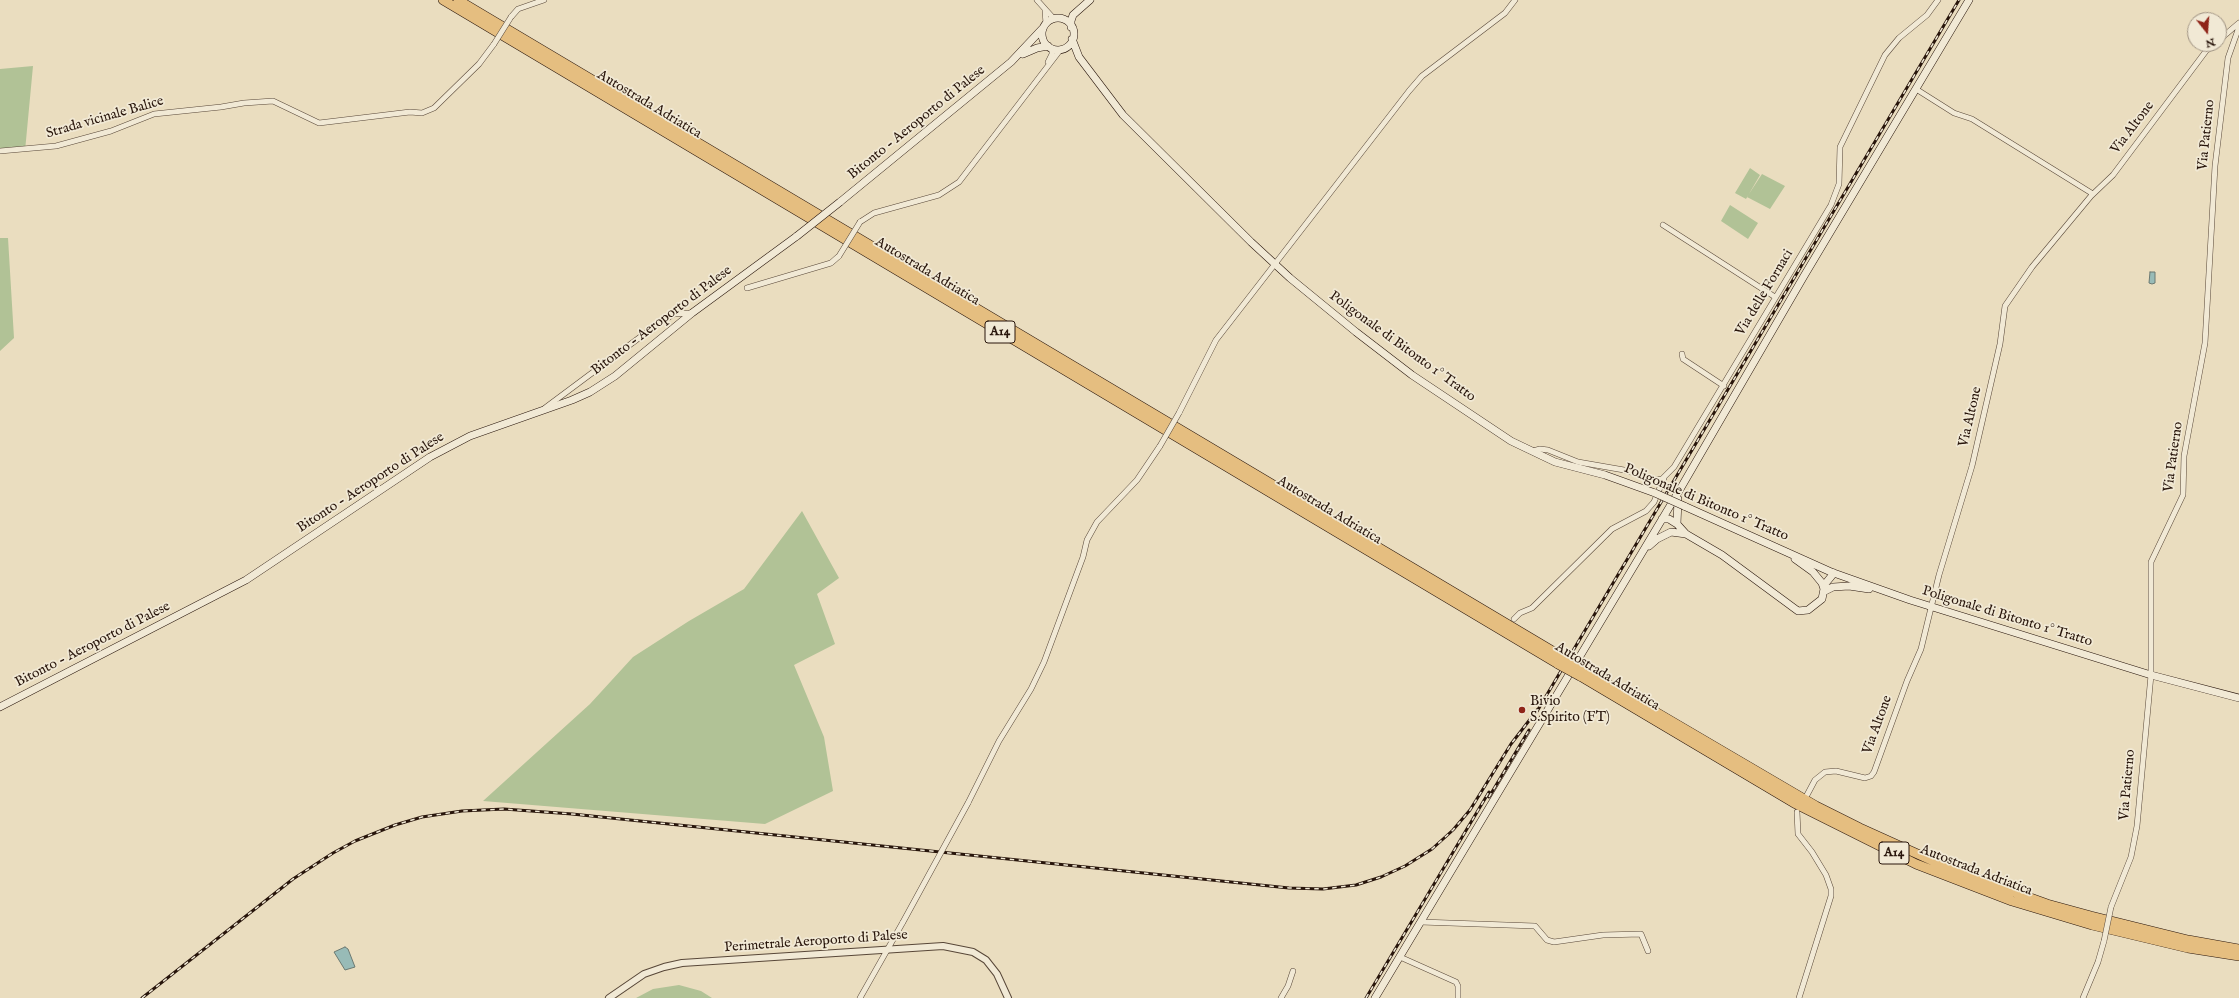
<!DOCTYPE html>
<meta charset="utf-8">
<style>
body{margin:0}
#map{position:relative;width:2239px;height:998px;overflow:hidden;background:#eaddbf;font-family:"IM FELL English",serif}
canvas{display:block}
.north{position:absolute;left:2187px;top:12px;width:40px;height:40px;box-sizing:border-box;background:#f1e9d5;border:1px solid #a19484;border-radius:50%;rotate:163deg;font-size:11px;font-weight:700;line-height:16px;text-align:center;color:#28150b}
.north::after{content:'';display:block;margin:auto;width:14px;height:18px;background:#8f2418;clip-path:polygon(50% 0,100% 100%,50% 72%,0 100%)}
</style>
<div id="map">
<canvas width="2239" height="998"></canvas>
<div class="north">N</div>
</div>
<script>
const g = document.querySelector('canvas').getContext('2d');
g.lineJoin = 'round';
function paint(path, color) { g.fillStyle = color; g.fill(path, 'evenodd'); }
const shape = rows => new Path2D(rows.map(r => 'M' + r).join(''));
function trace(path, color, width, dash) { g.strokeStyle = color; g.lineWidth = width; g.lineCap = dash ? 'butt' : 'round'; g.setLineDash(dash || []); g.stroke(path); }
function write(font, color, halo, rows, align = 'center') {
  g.font = font + ' "IM FELL English",serif'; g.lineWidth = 3.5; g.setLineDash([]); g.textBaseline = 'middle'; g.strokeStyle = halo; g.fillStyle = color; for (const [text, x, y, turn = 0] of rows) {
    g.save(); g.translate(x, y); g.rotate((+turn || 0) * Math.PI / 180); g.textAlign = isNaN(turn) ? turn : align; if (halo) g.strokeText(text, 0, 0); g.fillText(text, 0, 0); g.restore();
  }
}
paint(shape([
 [33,66,25,151,0,153,0,69],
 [1750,168,1760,175,1746,199,1735,193],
 [1762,174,1785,186,1770,209,1747,197],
 [1730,205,1758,223,1748,239,1721,221],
 [0,238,8,238,14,338,0,351],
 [802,511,839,578,817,594,835,644,794,665,824,737,833,791,765,824,483,801,590,704,633,657,689,621,744,589],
 [679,985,701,991,712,998,636,998,653,989]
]), '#b1c296');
const water = shape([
 [2150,272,2155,272,2155,283,2152,284,2149,283,2150,272],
 [345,947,348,949,355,967,345,970,334,952,345,947]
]);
paint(water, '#98bbb7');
trace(water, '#6b7972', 1);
const minor = shape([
 [1037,0,1054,19],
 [1045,10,1046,24],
 [511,17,518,9,544,0],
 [2219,40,2239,23],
 [1048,62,1052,54,1052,48],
 [1916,89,1954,113,1972,119,2093,194],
 [0,151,56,146,111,131,154,114,221,107,244,103,273,101,319,123,410,112,422,113,434,108,479,64,494,44],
 [860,222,874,213,939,195,959,182,1061,49],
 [1663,225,1775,297],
 [747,288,831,263,839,256],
 [1682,354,1683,359,1724,386],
 [545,408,655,326,674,314,692,313],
 [1179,413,1216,340,1409,91,1422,76,1505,13,1515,0],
 [1533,451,1540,449,1548,450,1578,462,1624,470,1656,480,1662,479,1674,467,1831,205,1839,184,1840,147,1885,55,1899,38,1927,15,1938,0],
 [1514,619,1520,613,1532,608,1612,529,1646,511,1654,502,1664,478],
 [1807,795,1815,780,1825,772,1836,771,1865,778,1871,776,1874,772,1907,681,1921,649,1939,575,1972,466,2000,344,2005,306,2032,267,2091,196,2113,175,2206,51,2215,44],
 [968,803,999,741,1031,689,1044,662,1083,557,1087,540,1097,522,1137,480,1160,446],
 [1797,812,1798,834,1812,852,1826,875,1831,889,1831,896,1799,998],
 [2111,907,2131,857,2137,826,2151,675,2151,562,2183,495,2184,456,2205,343,2215,166,2228,58,2239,27],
 [1421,922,1535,926,1547,940,1554,942,1603,935,1641,934,1648,951],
 [1400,957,1456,982,1458,986,1458,998],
 [860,998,903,922],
 [1281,998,1288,986,1293,971],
 [2083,998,2098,962,2104,941]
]);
const tertiary = shape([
 [609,998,644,974,664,967,682,963,943,946,973,952,986,960,997,974,1008,998]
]);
const secondary = shape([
 '1042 34a16 16 0 1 1 32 0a16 16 0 1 1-32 0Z',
 [1071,27,1071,21,1073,15,1090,0],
 [1072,39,1079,57,1123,115,1251,242,1290,278,1356,332,1412,375,1511,441,1555,462,1605,475,1655,493],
 [1023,54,1037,48,1048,46],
 [840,202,1011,62,1043,28],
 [1684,506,1831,572,1910,600,2151,675,2239,698],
 [1662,519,1669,519,1677,524,1686,534,1722,555,1798,611,1808,610,1822,599,1825,584,1834,573],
 [1677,524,1678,499],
 [1649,546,1657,539,1671,532,1686,534],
 [1795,559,1813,572,1822,583,1824,589],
 [1825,591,1833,587,1849,586,1869,589],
 [0,707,246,580,430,457,470,436,572,400,590,392,615,376,692,313,797,236],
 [1375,998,1679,491,1804,276,1969,0]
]);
const motorway = shape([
 [443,0,1558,664],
 [458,0,1561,656],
 [1584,670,1816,806,1860,828,1953,870,2047,904,2091,916,2188,940,2239,949],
 [1580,676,1794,803,1916,864,2012,901,2092,925,2188,948,2239,956]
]);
trace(minor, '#584738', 6);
trace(tertiary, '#584738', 8);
trace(secondary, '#28150b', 8);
trace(motorway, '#28150b', 10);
trace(minor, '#f1e9d5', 5);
trace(tertiary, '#f1e9d5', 6);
trace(secondary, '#f1e9d5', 7);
trace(motorway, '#e5be80', 9);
const rail = shape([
 [1536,713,1959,0],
 [1489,797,1529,730],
 [142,998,293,879,333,853,355,841,395,825,422,817,462,811,504,809,572,814,1289,888,1323,889,1356,885,1381,877,1405,866,1432,849,1453,830,1470,810,1511,744,1538,709],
 [1366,998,1489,792]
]);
trace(rail, '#28150b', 3);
trace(rail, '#f1e9d5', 1.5, [4.5]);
const minorBridge = shape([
 [494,44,511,17],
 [839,256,860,222],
 [1160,446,1179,413],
 [903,922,968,803],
 [2104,941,2111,907]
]);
const secondaryBridge = shape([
 [797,236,840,202],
 [1655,493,1684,506]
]);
const motorwayBridge = shape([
 [1561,656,1584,670],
 [1558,664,1580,676]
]);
trace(minorBridge, '#584738', 6, []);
trace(secondaryBridge, '#28150b', 8, []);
trace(motorwayBridge, '#28150b', 10, []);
trace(minorBridge, '#f1e9d5', 5);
trace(secondaryBridge, '#f1e9d5', 7);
trace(motorwayBridge, '#e5be80', 9);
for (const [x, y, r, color] of [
 [1522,710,4,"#8f2418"]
]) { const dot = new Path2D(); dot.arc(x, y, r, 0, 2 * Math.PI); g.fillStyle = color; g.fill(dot); trace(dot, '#f1e9d5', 1.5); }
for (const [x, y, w] of [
 [1000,332,30],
 [1894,853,30]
]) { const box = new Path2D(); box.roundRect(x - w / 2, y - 11, w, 22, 3); g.fillStyle = '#f1e9d5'; g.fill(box); trace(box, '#28150b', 1); }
write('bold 13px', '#28150b', null, [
 ["A14",1000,332],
 ["A14",1894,853]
]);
write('14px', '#28150b', '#f1e9d5', [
 ["Autostrada Adriatica",649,105,31],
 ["Strada vicinale Balice",105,118,-16],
 ["Bitonto - Aeroporto di Palese",917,123,-39],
 ["Via Altone",2133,128,-53],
 ["Via Patierno",2207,135,-84],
 ["Autostrada Adriatica",927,272,31],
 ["Via delle Fornaci",1765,293,-59],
 ["Bitonto - Aeroporto di Palese",662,321,-37],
 ["Poligonale di Bitonto 1° Tratto",1402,347,36],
 ["Via Altone",1971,417,-77],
 ["Via Patierno",2174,457,-82],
 ["Bitonto - Aeroporto di Palese",371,483,-33],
 ["Poligonale di Bitonto 1° Tratto",1706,503,23],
 ["Autostrada Adriatica",1329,511,31],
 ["Poligonale di Bitonto 1° Tratto",2007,617,17],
 ["Bitonto - Aeroporto di Palese",93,645,-27],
 ["Autostrada Adriatica",1607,677,31],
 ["Via Altone",1878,725,-70],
 ["Via Patierno",2128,785,-85],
 ["Autostrada Adriatica",1976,871,21],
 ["Perimetrale Aeroporto di Palese",816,942,-4]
]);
write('14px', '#28150b', '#f1e9d5', [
 ["Bivio",1530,702],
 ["S.Spirito (FT)",1530,718]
], 'left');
</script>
